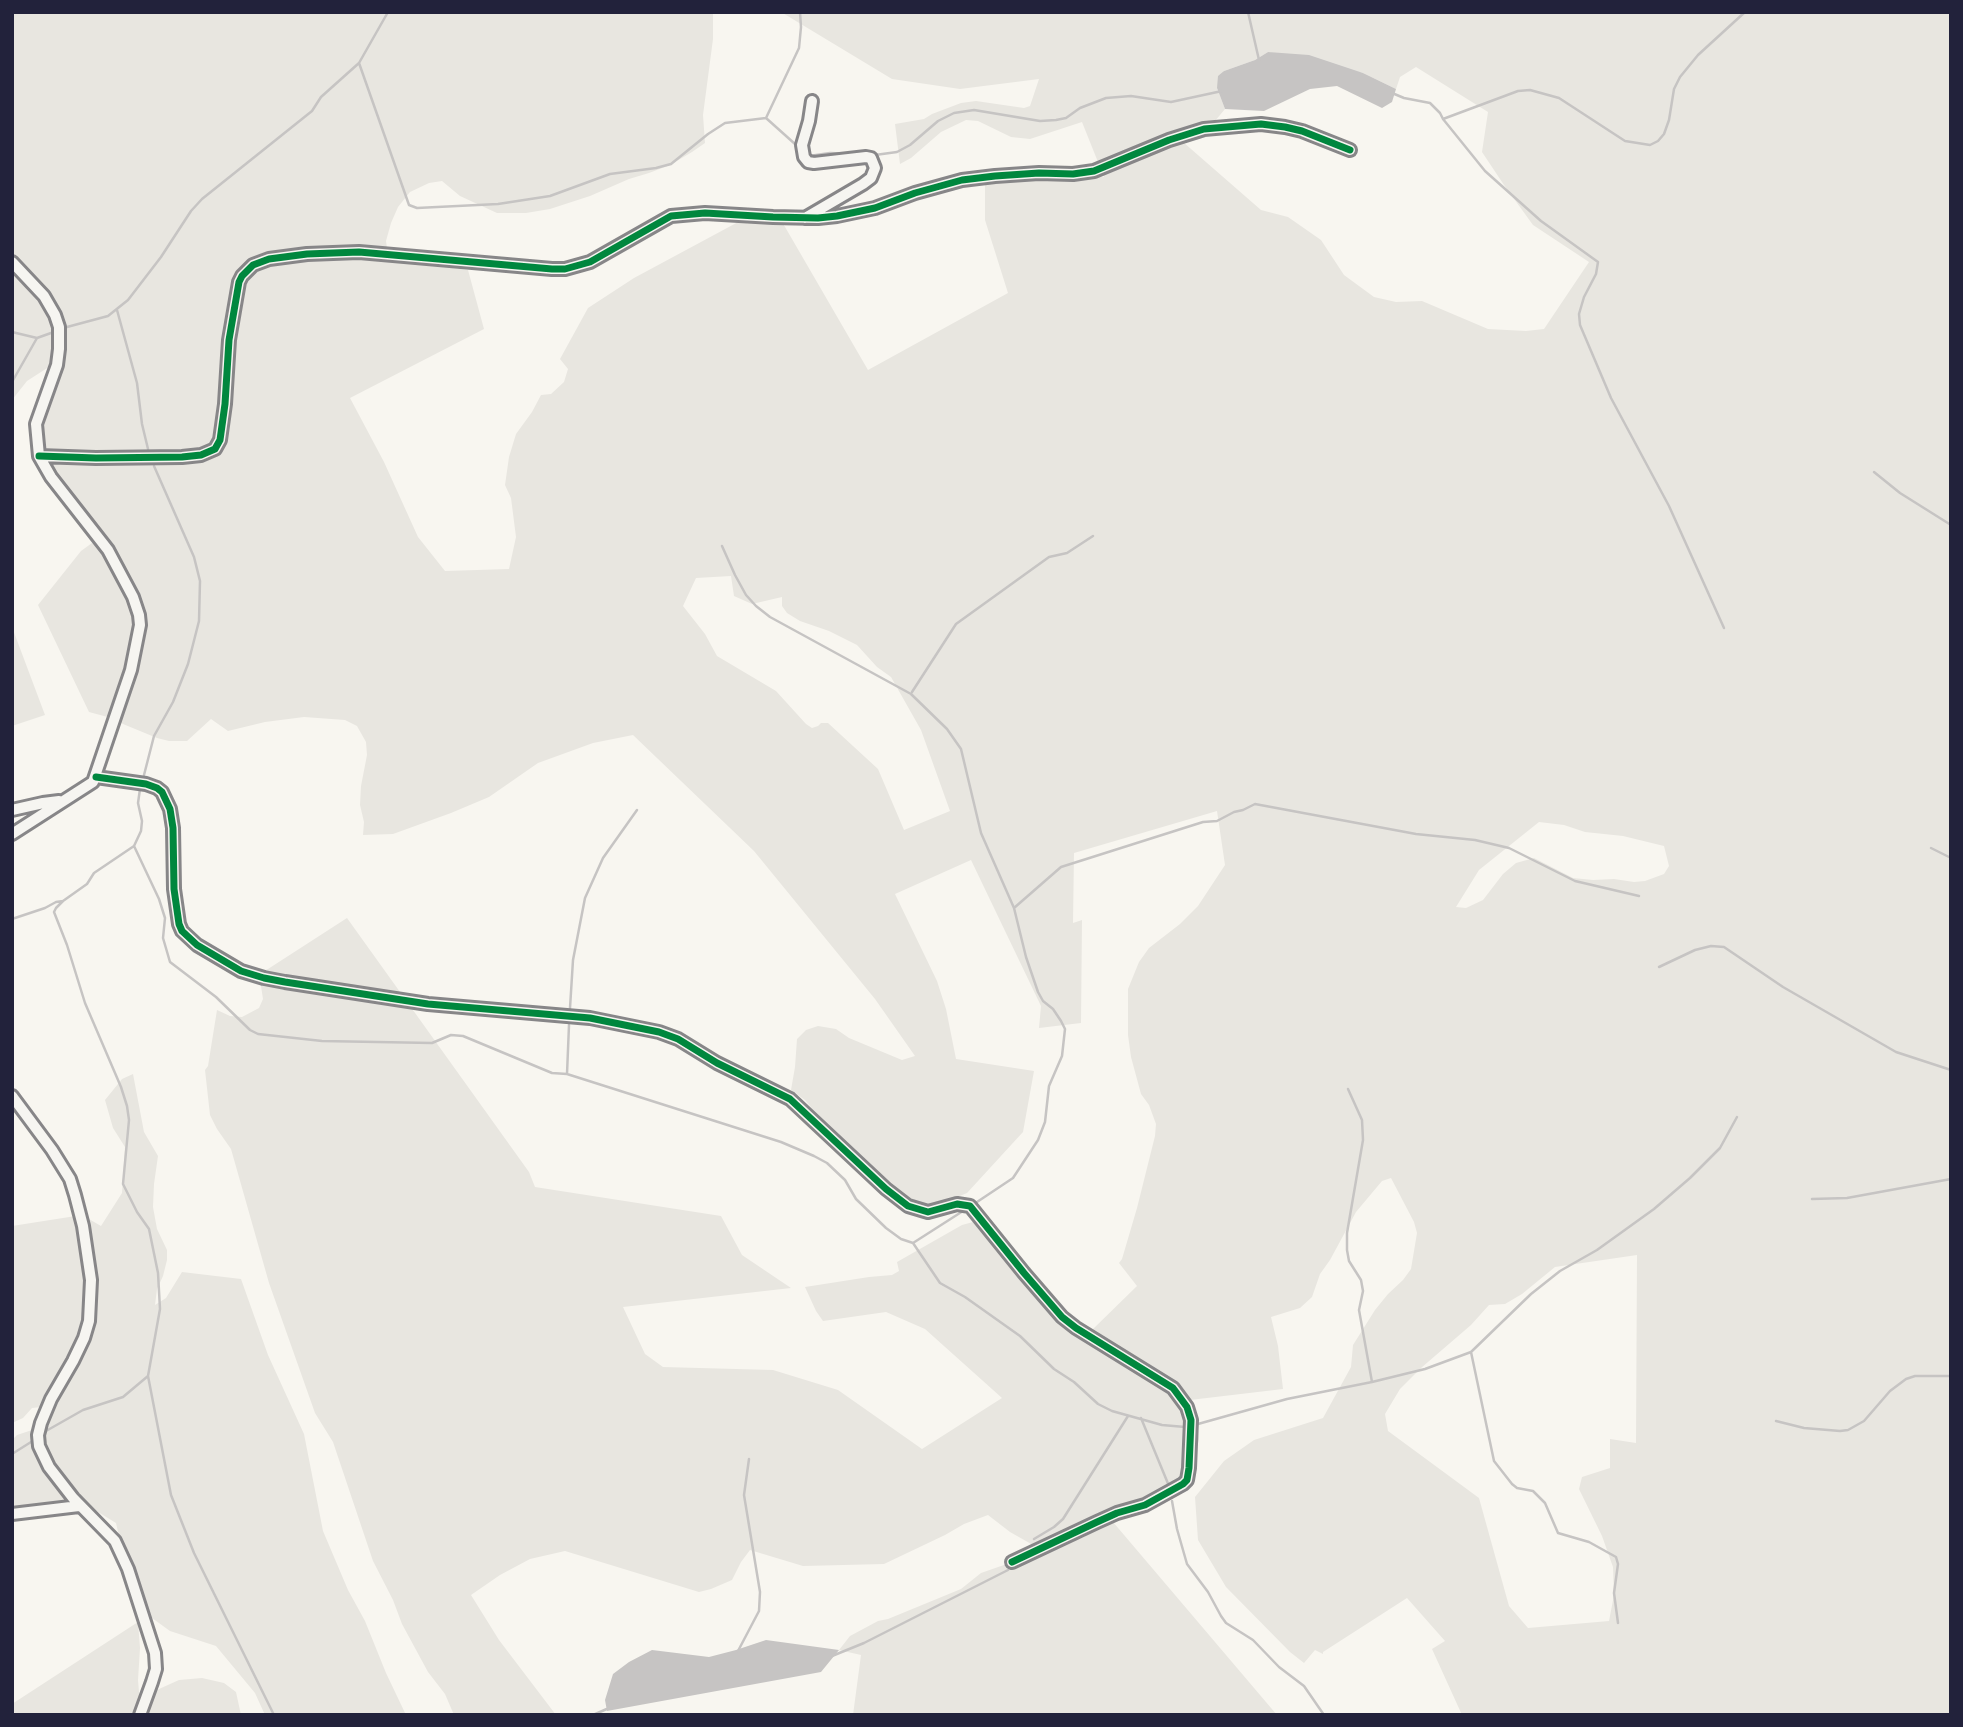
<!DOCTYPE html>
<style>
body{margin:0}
#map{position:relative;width:1963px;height:1727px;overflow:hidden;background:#f8f6f0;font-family:"Playpen Sans",sans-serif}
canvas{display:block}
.frame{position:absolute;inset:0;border:14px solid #22223b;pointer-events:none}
</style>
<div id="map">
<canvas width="1963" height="1727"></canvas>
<div class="frame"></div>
</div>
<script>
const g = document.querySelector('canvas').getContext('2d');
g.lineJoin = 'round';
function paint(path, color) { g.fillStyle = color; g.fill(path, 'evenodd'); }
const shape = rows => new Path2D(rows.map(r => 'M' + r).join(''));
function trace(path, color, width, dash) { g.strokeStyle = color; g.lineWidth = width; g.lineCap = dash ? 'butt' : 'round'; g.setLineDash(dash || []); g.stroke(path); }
paint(shape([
 [12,12,713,12,713,39,703,115,705,143,692,152,670,165,649,173,629,179,590,196,550,209,526,213,497,213,460,196,442,181,429,183,410,192,398,207,391,223,386,241,388,255,414,263,468,270,484,329,350,398,384,462,418,537,445,571,509,569,516,537,511,498,505,485,509,457,516,434,532,412,541,395,551,394,564,382,568,369,560,359,588,308,634,278,740,221,781,220,868,370,1008,293,985,220,985,185,990,180,1104,177,1082,122,1030,139,1011,137,978,121,966,120,941,132,911,158,900,164,895,124,924,119,932,114,961,103,976,101,1024,108,1030,106,1039,79,960,89,892,79,781,12,1951,12,1951,1715,1623,1715,1615,1713,1610,1715,1462,1715,1432,1649,1445,1641,1407,1598,1323,1652,1323,1654,1315,1650,1304,1663,1290,1652,1226,1587,1198,1540,1195,1497,1224,1461,1254,1440,1323,1418,1351,1367,1353,1345,1375,1310,1388,1294,1403,1280,1411,1269,1417,1233,1414,1222,1391,1178,1382,1181,1356,1212,1330,1260,1320,1274,1312,1297,1300,1308,1271,1317,1278,1346,1283,1389,1190,1400,1197,1419,1199,1439,1189,1480,1178,1485,1033,1545,1010,1532,988,1515,964,1524,945,1535,884,1564,803,1566,750,1550,741,1562,732,1580,711,1589,699,1592,565,1551,530,1559,500,1575,471,1595,499,1640,556,1715,454,1715,445,1694,428,1672,402,1624,393,1600,373,1561,333,1442,315,1413,269,1283,231,1149,217,1129,210,1115,205,1070,208,1066,217,1010,230,1016,242,1017,259,1008,263,999,261,986,254,975,268,969,347,918,529,1172,535,1187,721,1216,742,1255,791,1288,623,1307,645,1354,663,1367,773,1370,838,1390,922,1449,1002,1398,925,1329,886,1312,823,1321,816,1311,805,1287,869,1277,892,1275,899,1271,897,1262,962,1225,973,1222,1014,1256,1055,1306,1085,1334,1092,1330,1137,1286,1119,1263,1122,1259,1137,1208,1155,1136,1156,1124,1149,1105,1141,1094,1131,1057,1128,1035,1128,989,1139,962,1149,948,1180,924,1198,906,1225,865,1217,811,1074,853,1073,923,1082,920,1081,1023,1039,1028,1041,1006,971,860,895,894,937,981,946,1009,956,1059,1034,1071,1023,1132,967,1193,928,1209,907,1210,844,1148,805,1100,791,1090,795,1067,797,1039,806,1030,818,1026,836,1029,849,1038,902,1060,915,1056,875,999,754,851,633,735,593,743,538,763,489,797,451,813,393,834,363,835,364,822,360,805,361,786,367,755,366,742,357,726,345,720,304,717,265,722,228,731,211,719,187,741,169,741,157,738,123,724,115,719,89,712,38,605,81,551,92,543,102,539,53,478,51,463,56,459,38,439,55,363,27,381,12,400],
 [1268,52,1363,73,1396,89,1400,77,1416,67,1488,112,1482,152,1504,185,1533,225,1589,262,1544,329,1526,331,1488,329,1422,301,1396,302,1374,297,1344,275,1321,240,1288,217,1261,210,1183,142,1200,139,1225,109,1217,88,1224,71,1255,60],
 [731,576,734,596,752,604,782,597,782,606,787,613,800,621,829,631,857,645,877,667,891,677,921,730,950,811,904,830,878,769,828,723,821,723,818,726,812,728,806,724,776,691,717,656,705,634,683,606,696,578],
 [1539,822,1564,825,1585,832,1623,836,1664,846,1669,866,1664,874,1645,881,1634,882,1614,879,1593,880,1573,878,1534,858,1516,863,1503,874,1483,900,1466,908,1456,907,1479,870],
 [1637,1255,1636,1443,1610,1439,1610,1468,1582,1477,1579,1489,1602,1536,1613,1567,1614,1595,1609,1621,1528,1628,1509,1606,1479,1498,1388,1431,1385,1414,1400,1389,1421,1368,1471,1325,1489,1305,1505,1304,1522,1294,1555,1267],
 [12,627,45,715,12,726],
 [133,1074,144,1132,158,1156,154,1184,153,1207,157,1229,167,1250,167,1260,163,1276,157,1289,155,1305,166,1298,182,1272,241,1279,268,1355,304,1434,323,1531,348,1590,365,1621,386,1673,406,1715,265,1715,255,1693,216,1646,170,1631,152,1618,131,1589,116,1523,80,1501,12,1508,12,1440,17,1435,32,1430,37,1423,42,1407,32,1408,23,1418,12,1423,12,1226,82,1215,101,1226,122,1193,125,1147,113,1128,105,1100,122,1079],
 [1113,1522,1277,1715,853,1715,861,1655,839,1650,850,1636,878,1621,888,1619,961,1589,981,1573,1084,1537,1093,1529],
 [138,1622,140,1648,138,1680,140,1704,159,1689,179,1680,202,1678,224,1683,236,1692,241,1715,12,1715,12,1704]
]), '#e8e6e0');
paint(shape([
 [1268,52,1309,55,1363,73,1396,89,1392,102,1382,108,1337,86,1310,89,1264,111,1225,109,1217,88,1218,76,1224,71,1255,60],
 [766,1640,839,1650,821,1672,607,1711,605,1700,613,1674,629,1662,652,1650,709,1657,736,1650]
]), '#c6c4c3');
trace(shape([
 [1248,12,1259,60],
 [359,63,409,205,417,208,498,204,550,196,610,174,656,168,671,164,708,134,725,123,766,118],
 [1392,93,1404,98,1430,103,1440,113,1443,119,1485,171,1541,221,1598,262,1596,274,1584,297,1579,314,1580,325,1611,398,1669,506,1724,628],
 [766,118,799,48,801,27,800,12],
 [766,118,795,144],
 [1443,119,1518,91,1530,90,1559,98,1625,141,1650,145,1658,141,1664,134,1669,120,1674,89,1680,77,1698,55,1745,12],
 [875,155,897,152,910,145,938,121,954,113,974,110,1040,121,1056,120,1066,118,1080,108,1106,98,1131,96,1171,102,1222,91],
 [809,156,830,153,854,154],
 [117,310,137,383,142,424,148,449],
 [67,327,108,316,128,300,161,257,191,211,202,199,312,111,321,97,359,63,388,12],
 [12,332,37,338,51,333],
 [12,382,37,338],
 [1874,472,1900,493,1951,525],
 [722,546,735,575,746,595,756,606,770,617,911,694,947,729,961,749,981,833,1014,908,1026,957,1038,992,1043,1001,1053,1009,1061,1021,1065,1029,1062,1056,1049,1086,1045,1122,1038,1140,1013,1178,977,1202],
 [912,692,956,624,1049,557,1067,553,1093,536],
 [144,775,154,736,173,702,188,664,199,621,200,581,194,557,154,466],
 [140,789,138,803,142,821,141,831,134,846,94,873,87,884,63,901,56,908,54,912,67,945,85,1003,121,1087,127,1106,129,1120,123,1184,137,1212,149,1229,158,1273,160,1309,148,1376,171,1495,194,1553,274,1715],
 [134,846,159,899,165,918,163,938,170,962,216,997,250,1030,258,1034,322,1041,432,1043,451,1035,463,1036,552,1073,567,1074,781,1142,814,1156,827,1163,845,1180,856,1199,886,1228,901,1239,913,1243,940,1283,965,1297,1020,1336,1054,1369,1074,1382,1098,1404,1112,1411,1162,1425,1185,1427],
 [1931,848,1951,858],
 [1014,908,1061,867,1203,822,1217,821,1234,812,1243,810,1255,804,1416,834,1475,840,1509,848,1575,881,1639,896],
 [12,919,45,908,56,902,63,901],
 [1659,967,1695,950,1711,946,1724,947,1783,987,1896,1052,1951,1070],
 [570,1008,573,960,585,898,603,858,637,810],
 [567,1074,569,1025],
 [1348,1089,1362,1120,1363,1140,1347,1233,1347,1250,1349,1261,1361,1280,1363,1291,1359,1310,1372,1382],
 [1812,1199,1847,1198,1951,1179],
 [913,1243,963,1211],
 [1471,1352,1494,1461,1512,1484,1517,1488,1533,1491,1545,1503,1558,1533,1589,1542,1616,1557,1618,1564,1614,1593,1618,1623],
 [1141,1418,1169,1486],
 [1776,1421,1804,1428,1840,1431,1848,1430,1864,1421,1890,1391,1906,1379,1915,1376,1951,1376],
 [1198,1424,1287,1399,1372,1382,1425,1369,1471,1352,1531,1294,1560,1271,1597,1250,1654,1209,1690,1178,1720,1148,1737,1117],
 [46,1431,83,1410,123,1397,148,1376],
 [12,1454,31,1442],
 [1172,1501,1177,1529,1187,1564,1208,1592,1221,1616,1226,1623,1253,1640,1279,1667,1304,1686,1324,1715],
 [1034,1539,1054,1527,1063,1519,1128,1416],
 [738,1651,759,1611,760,1592,744,1495,749,1459],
 [832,1656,864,1643,1008,1570],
 [593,1715,609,1708]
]), '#c6c4c3', 2.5);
const minor = shape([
 [805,218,863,184,871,178,875,168,871,158,866,157,814,163,808,162,804,157,802,145,809,121,812,101],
 [12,262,44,296,55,315,59,327,59,349,57,365,36,424,39,456,51,477,108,550,133,597,139,615,140,625,131,670,93,782,12,834],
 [39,456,96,458,182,457,201,455,215,449,220,440,225,404,229,340,239,282,242,276,253,265,269,259,307,254,359,252,552,269,565,269,590,262,671,216,705,213,773,217,818,218,837,216,875,208,915,193,962,180,995,176,1039,173,1073,174,1094,171,1169,140,1204,129,1261,124,1285,127,1302,131,1350,150],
 [96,777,146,784,157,788,162,792,170,809,173,828,174,889,179,924,182,931,197,945,241,971,264,978,285,982,428,1004,590,1018,659,1032,678,1039,717,1063,790,1099,886,1189,908,1206,928,1212,957,1204,970,1206,1024,1273,1062,1317,1076,1328,1173,1388,1187,1407,1191,1420,1189,1468,1187,1480,1183,1484,1145,1505,1117,1513,1097,1522,1012,1562],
 [12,810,43,803,59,801],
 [12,1096,52,1150,70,1179,75,1195,83,1226,91,1280,89,1321,84,1338,73,1361,51,1399,41,1423,38,1435,39,1446,49,1467,73,1498,115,1541,128,1569,155,1653,156,1669,152,1682,140,1715],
 [12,1514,79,1506]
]);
trace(minor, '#878688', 16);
trace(minor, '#f6f5f1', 10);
trace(shape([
 [39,456,96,458,182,457,201,455,215,449,220,440,225,404,229,340,239,282,242,276,253,265,269,259,307,254,359,252,552,269,565,269,590,262,671,216,705,213,773,217,818,218,837,216,875,208,915,193,962,180,995,176,1039,173,1073,174,1094,171,1169,140,1204,129,1261,124,1285,127,1302,131,1350,150],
 [96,777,146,784,157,788,162,792,170,809,173,828,174,889,179,924,182,931,197,945,241,971,264,978,285,982,428,1004,590,1018,659,1032,678,1039,717,1063,790,1099,886,1189,908,1206,928,1212,957,1204,970,1206,1024,1273,1062,1317,1076,1328,1173,1388,1187,1407,1191,1420,1189,1468,1187,1480,1183,1484,1145,1505,1117,1513,1097,1522,1012,1562]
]), '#00873e', 7);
</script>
